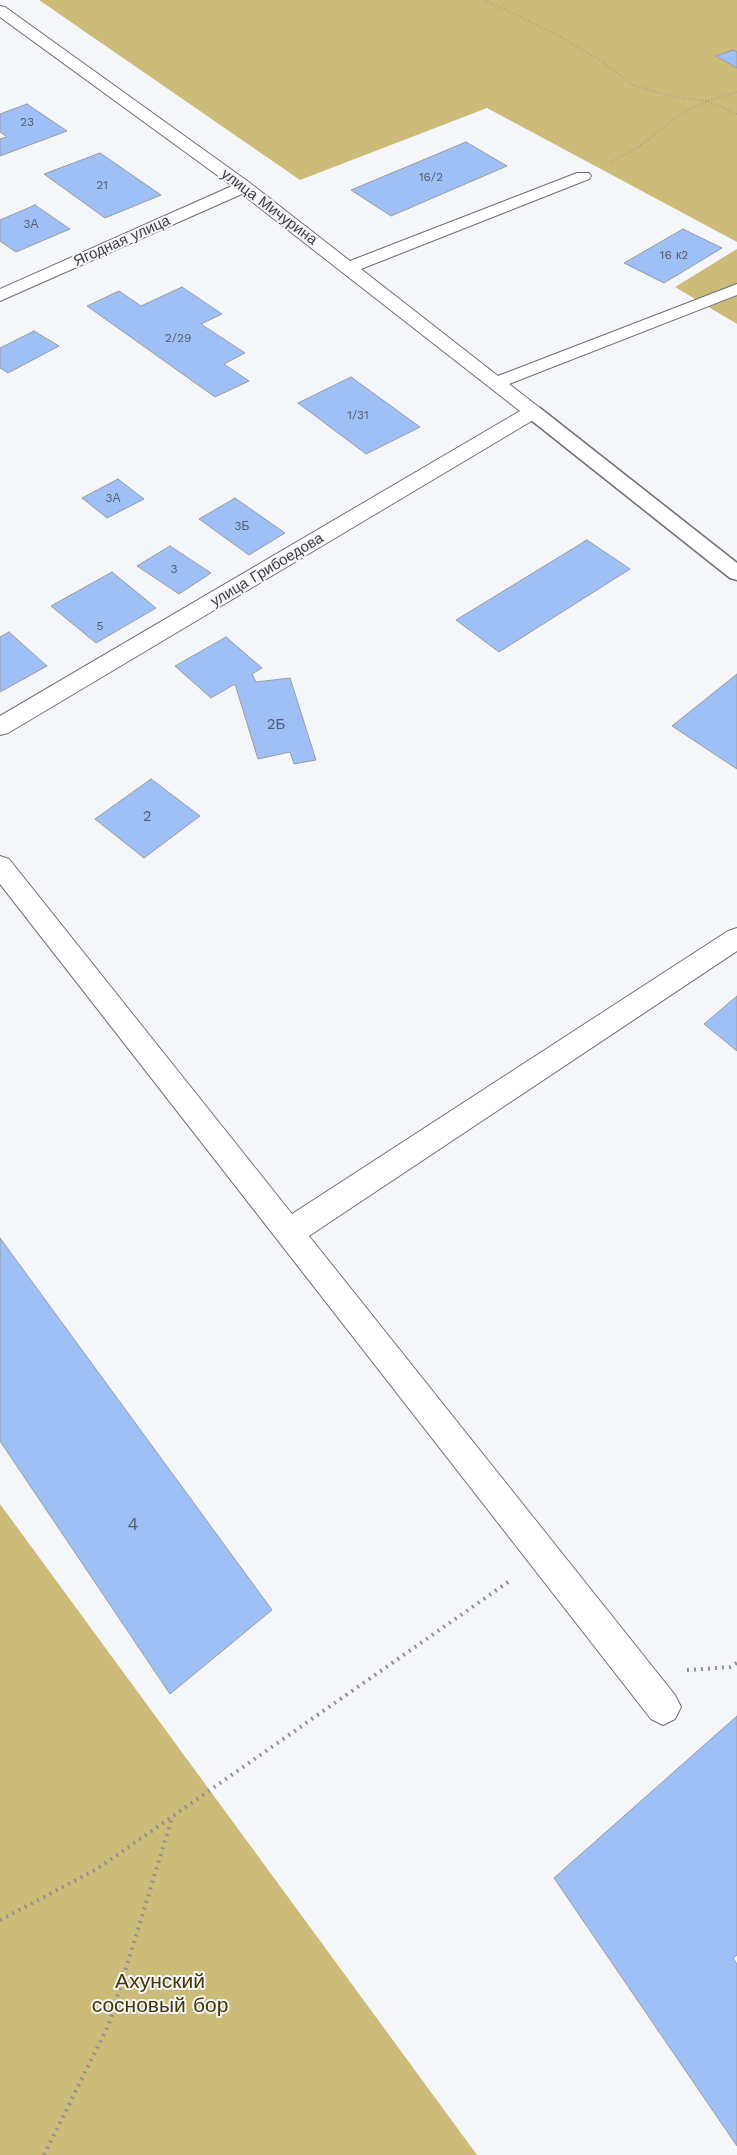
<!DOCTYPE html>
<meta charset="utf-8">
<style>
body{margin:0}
canvas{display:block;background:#f5f6f9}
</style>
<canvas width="737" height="2155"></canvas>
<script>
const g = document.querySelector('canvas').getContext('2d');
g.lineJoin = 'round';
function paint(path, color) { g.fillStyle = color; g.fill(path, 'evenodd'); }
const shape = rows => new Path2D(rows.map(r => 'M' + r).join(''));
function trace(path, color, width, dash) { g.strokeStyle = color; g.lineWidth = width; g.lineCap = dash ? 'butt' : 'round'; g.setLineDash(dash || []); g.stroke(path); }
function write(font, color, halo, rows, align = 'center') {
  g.font = font + ' "Work Sans",sans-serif'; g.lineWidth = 4; g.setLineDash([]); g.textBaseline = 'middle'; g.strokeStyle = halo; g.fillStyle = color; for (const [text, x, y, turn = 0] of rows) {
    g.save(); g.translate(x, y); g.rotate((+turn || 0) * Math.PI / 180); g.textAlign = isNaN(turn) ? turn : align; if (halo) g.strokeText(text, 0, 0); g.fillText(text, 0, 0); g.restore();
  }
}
paint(shape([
 [39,0,737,0,737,242,487,108,300,180],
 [737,249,737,324,675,287],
 [0,1504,477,2155,0,2155]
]), '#cdbb7a');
const building = shape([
 [733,50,737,52,737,68,716,56,733,50],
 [27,104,67,131,0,156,0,139,7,137,0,132,0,114,27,104],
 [466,142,507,166,391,216,351,190,466,142],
 [100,153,161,195,105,218,44,174,100,153],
 [35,205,70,229,16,252,0,241,0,220,35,205],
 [683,229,722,248,664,283,624,263,683,229],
 [182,287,222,314,201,324,245,353,224,364,249,381,215,397,87,306,119,291,141,306,182,287],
 [34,331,59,346,8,373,0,368,0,348,34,331],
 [351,377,420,427,366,454,298,403,351,377],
 [118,479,144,499,107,518,82,498,118,479],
 [235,498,285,533,249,555,199,519,235,498],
 [587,540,630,569,499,652,456,620,587,540],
 [170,546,211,573,179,594,137,566,170,546],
 [112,572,156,608,96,643,51,606,112,572],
 [9,632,47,666,0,692,0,637,9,632],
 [226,637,262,668,252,674,256,682,290,678,316,760,294,764,290,752,258,759,235,684,211,698,175,666,226,637],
 [737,674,737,769,672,726,737,674],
 [151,779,200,816,144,858,95,819,151,779],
 [737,996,737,1051,704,1024,737,996],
 [0,1238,272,1610,170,1694,0,1441,0,1238],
 [737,1716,737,1955,733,1958,737,1964,737,2146,554,1878,737,1716]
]);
paint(building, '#9fc0f7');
trace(building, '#999b9d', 1);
const service = shape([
 [533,406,540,408,737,563,737,580,730,578,526,416,524,412,526,408,533,406]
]);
const minor = shape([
 [0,6,5,7,250,183,350,261,577,173,589,173,591,176,589,179,361,269,498,376,737,284,737,295,509,384,540,408,543,412,540,416,8,733,0,735,0,716,520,411,242,194,0,301,0,289,232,186,0,17,0,6],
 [0,856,9,859,292,1214,728,931,737,928,737,951,309,1236,675,1695,681,1707,675,1719,663,1725,651,1719,0,884,0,856]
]);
trace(service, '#6d6f71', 3);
trace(minor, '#6d6f71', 2);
trace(shape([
 [485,0,557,35,600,60,633,85,670,96,707,101,737,114],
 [612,161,636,149,679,115,707,101,737,92]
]), '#909193', 2, [0.5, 2.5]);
trace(shape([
 [687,1670,730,1667,737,1663],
 [0,1920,97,1869,511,1580],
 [44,2155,109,2024,172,1818]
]), '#909193', 4, [2, 5]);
paint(service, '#fff');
paint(minor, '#fff');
write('12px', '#555e6c', null, [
 ["23",27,122],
 ["16/2",431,177],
 ["21",102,185],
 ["3А",31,224],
 ["16 к2",674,255],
 ["2/29",178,338],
 ["1/31",358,415],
 ["3А",113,498],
 ["3Б",242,526],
 ["3",174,569],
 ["5",100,626]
]);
write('15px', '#3c3d3e', '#f5f6f9', [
 ["улица Мичурина",269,207,37],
 ["Ягодная улица",122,241,-24],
 ["улица Грибоедова",267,570,-31]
]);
write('15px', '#555e6c', null, [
 ["2Б",276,725],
 ["2",147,817]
]);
write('18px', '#555e6c', null, [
 ["4",133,1525]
]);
write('21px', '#443700', '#f5f6f9', [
 ["Ахунский",160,1982],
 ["сосновый бор",160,2006]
]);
</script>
